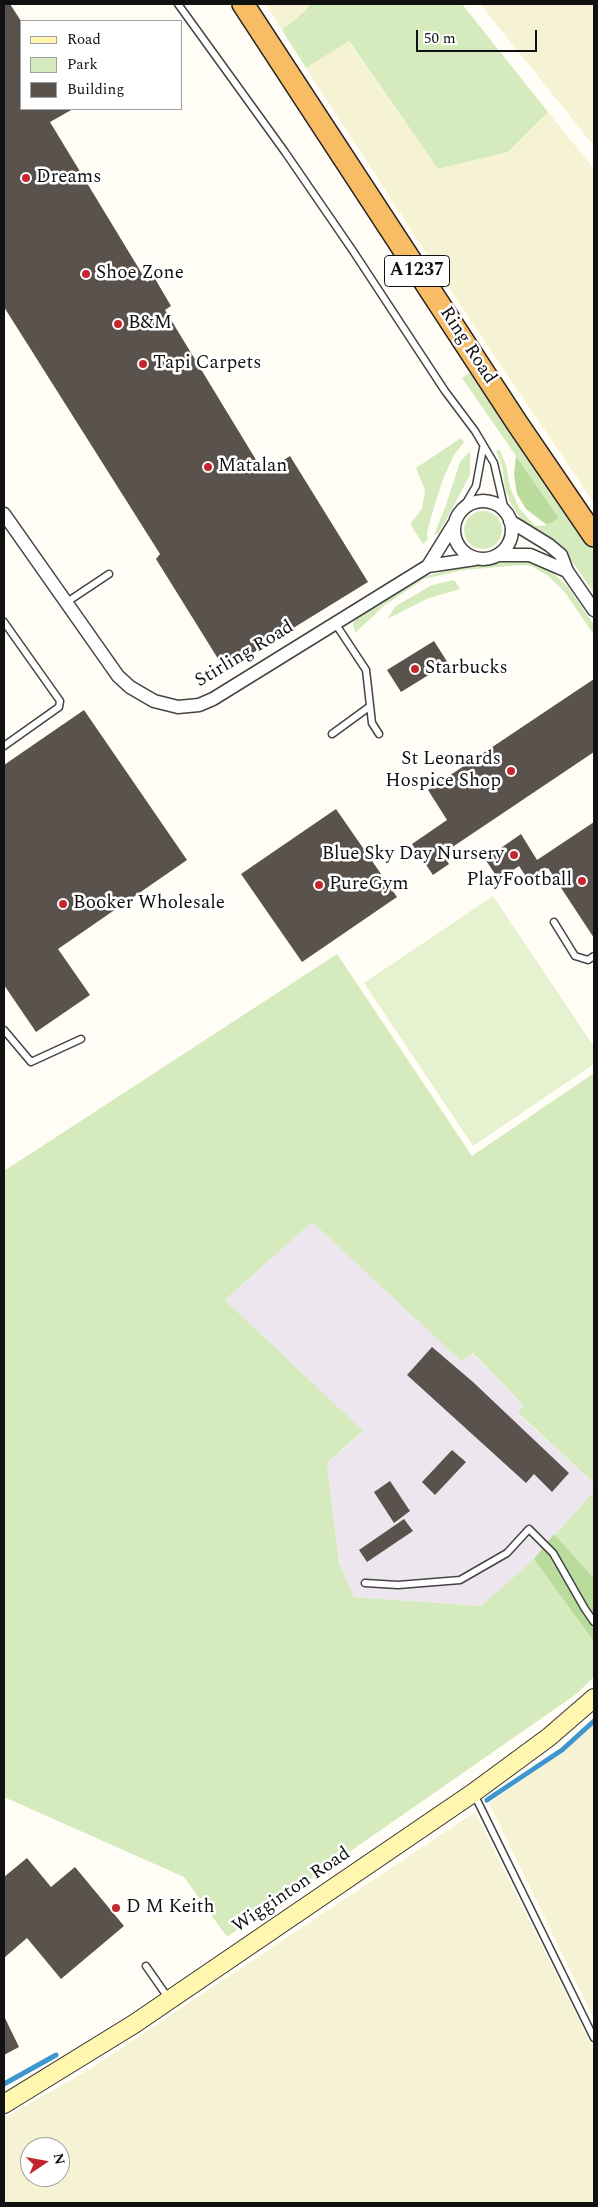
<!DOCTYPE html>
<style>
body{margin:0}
#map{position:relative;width:598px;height:2207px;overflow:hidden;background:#fffdf5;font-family:Spectral,serif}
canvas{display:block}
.frame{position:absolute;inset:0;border:5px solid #111;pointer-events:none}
.legend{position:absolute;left:20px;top:20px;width:162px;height:90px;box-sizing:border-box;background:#fff;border:1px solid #a0a0a0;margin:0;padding:6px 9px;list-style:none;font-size:15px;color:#111}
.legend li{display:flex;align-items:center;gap:10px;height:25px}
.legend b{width:25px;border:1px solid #a0a0a0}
.north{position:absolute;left:20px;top:2137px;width:50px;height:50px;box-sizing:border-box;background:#fff;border:1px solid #a0a0a0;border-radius:50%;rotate:78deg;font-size:14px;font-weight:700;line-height:20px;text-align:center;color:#111}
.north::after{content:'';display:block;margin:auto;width:18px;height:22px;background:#c4262e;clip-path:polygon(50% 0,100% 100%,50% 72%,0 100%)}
.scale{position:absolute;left:416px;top:30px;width:121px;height:22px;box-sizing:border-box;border:2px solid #111;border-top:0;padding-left:6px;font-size:15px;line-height:18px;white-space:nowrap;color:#111;-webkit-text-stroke:4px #fff;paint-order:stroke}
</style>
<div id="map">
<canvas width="598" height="2207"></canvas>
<div class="frame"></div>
<ul class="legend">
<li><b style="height:6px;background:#fff6b0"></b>Road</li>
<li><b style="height:14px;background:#d5ebbd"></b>Park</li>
<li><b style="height:14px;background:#5a524d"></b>Building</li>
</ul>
<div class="north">N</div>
<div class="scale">50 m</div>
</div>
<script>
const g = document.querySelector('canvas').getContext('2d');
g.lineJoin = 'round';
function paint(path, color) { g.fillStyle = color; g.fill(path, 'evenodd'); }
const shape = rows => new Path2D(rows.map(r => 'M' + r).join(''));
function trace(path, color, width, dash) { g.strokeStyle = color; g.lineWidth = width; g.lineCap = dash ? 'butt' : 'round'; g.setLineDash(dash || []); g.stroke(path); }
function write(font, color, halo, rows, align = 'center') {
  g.font = font + ' Spectral,serif'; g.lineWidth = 5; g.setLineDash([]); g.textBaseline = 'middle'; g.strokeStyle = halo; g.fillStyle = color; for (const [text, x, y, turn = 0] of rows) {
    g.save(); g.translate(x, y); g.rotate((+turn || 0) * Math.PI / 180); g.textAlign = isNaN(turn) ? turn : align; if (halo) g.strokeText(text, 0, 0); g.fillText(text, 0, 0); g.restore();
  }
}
paint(shape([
 [312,1222,461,1360,472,1353,523,1405,518,1414,594,1483,594,1491,534,1559,482,1606,354,1597,339,1563,327,1463,363,1432,225,1300]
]), '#eee6ef');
paint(shape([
 [266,4,311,4,305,11,282,30],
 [480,4,594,4,594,146],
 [348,41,438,169,508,152,548,112,594,169,594,503,451,291,306,68],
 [594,1723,594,2019,489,1803,562,1753],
 [475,1812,594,2050,594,2203,4,2203,4,2118,90,2069],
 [30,2147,60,2147,60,2177,30,2177]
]), '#f6f3d4');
paint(shape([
 [311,4,462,4,548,112,508,152,438,169,349,41,306,68,282,30,305,11],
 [471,372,594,552,594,593,564,550,551,538,530,528,521,519,511,504,505,488,502,466,496,451,500,450,506,465,510,487,519,508,535,526,547,525,559,518,462,378],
 [461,438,464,442,454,455,443,479,431,517,427,533,428,539,423,544,410,524,422,509,425,490,416,468],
 [470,451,470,475,439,533,434,535,446,505,460,462],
 '464 530a19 19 0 1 1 38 0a19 19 0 1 1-38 0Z',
 [507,559,533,561,551,571,568,587,594,625,594,635,564,591,547,575,531,566,522,565,464,570,424,579,385,605,355,633,353,623,360,615,423,577,465,565],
 [454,580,460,589,429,598,387,619,396,606,432,585],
 [337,954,472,1156,594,1073,594,1483,518,1413,523,1405,473,1353,461,1361,312,1222,225,1300,363,1431,327,1463,339,1563,354,1597,481,1606,534,1559,594,1642,594,1672,593,1678,575,1695,227,1937,184,1877,4,1797,4,1171],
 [594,1491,594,1578,555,1535]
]), '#d5ebbd');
paint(shape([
 [516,456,559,518,547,525,526,509,517,494,514,475],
 [554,1534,594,1578,594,1642,534,1559]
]), '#b9dc9c');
paint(shape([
 [493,896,594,1047,594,1064,473,1146,364,983]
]), '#e6f2cf');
trace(shape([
 [487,1800,562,1750,594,1721],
 [4,2084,56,2055]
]), '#3f96cf', 5);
paint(shape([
 [4,4,10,4,21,21,21,109,73,109,50,122,147,282,154,277,171,306,165,310,264,473,290,456,368,582,225,670,156,559,160,554,4,307],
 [434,641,448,663,401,692,387,670],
 [594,679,594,752,442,854,449,864,433,875,412,844,447,820,428,790],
 [84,710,187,860,58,949,90,995,36,1032,4,985,4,765],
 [336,809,397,897,302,962,241,874],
 [594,822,594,938,548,868,529,881,519,866,499,880,485,859,521,834,537,860],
 [432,1347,473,1382,569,1473,552,1492,534,1474,526,1483,407,1375],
 [452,1450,466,1462,435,1495,422,1482],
 [390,1481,410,1511,394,1523,374,1492],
 [404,1519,413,1531,367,1562,359,1550],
 [27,1858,51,1887,75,1867,124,1926,61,1979,27,1938,4,1958,4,1877],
 [4,2016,19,2047,4,2055]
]), '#5a524d');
const service = shape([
 [178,4,285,152,353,251,445,391,475,431,494,463,505,511],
 [463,508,476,486,483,448],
 [67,602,109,574],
 [4,622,60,701,59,707,4,746],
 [335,623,366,670,372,723,379,734],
 [332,734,369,707],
 [554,922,575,956,588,960,594,956],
 [4,1030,31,1062,81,1039],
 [365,1583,398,1585,460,1580,507,1553,529,1529,553,1553,585,1609,594,1622],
 [474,1794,594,2038],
 [146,1966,169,1999]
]);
const minor = shape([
 '454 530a29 29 0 1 1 58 0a29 29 0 1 1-58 0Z',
 [4,514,118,676,130,687,154,701,178,707,199,705,213,699,428,566,454,524],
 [510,521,549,545,561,555,567,571,594,610],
 [499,555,530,555,567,571],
 [428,566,475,559]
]);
const secondary = shape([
 [4,2104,134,2024,473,1793,549,1737,594,1698]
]);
const trunk = shape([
 [243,4,517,423,594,536]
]);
trace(service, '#444', 9);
trace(minor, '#444', 15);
trace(secondary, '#333', 20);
trace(trunk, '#222', 24);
trace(service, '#fff', 6);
trace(minor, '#fff', 12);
trace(secondary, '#fff6b0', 18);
trace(trunk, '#f7bc64', 21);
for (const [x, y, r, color] of [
 [26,178,5,"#c4262e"],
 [86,274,5,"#c4262e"],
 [118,324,5,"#c4262e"],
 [143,364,5,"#c4262e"],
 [208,467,5,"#c4262e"],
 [415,669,5,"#c4262e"],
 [511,771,5,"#c4262e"],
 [514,855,5,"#c4262e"],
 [582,881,5,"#c4262e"],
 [319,885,5,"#c4262e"],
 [63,904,5,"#c4262e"],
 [116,1908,5,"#c4262e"]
]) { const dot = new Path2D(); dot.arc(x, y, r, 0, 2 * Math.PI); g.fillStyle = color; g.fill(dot); trace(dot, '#fff', 2); }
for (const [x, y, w] of [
 [417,271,65]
]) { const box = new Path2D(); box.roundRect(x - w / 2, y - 15.5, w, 31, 4); g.fillStyle = '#fff'; g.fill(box); trace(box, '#111', 1); }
write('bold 18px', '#111', null, [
 ["A1237",417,271]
]);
write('19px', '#111', '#fff', [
 ["Dreams",36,178],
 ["Shoe Zone",96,274],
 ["B&M",128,324],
 ["Tapi Carpets",153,364],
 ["Matalan",218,467],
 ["Starbucks",425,669],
 ["St Leonards",501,760,"right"],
 ["Hospice Shop",501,782,"right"],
 ["Blue Sky Day Nursery",504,855,"right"],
 ["PlayFootball",572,881,"right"],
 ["PureGym",329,885],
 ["Booker Wholesale",73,904],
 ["D M Keith",126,1908]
], 'left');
write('19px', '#111', '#fff', [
 ["Ring Road",467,346,57],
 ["Stirling Road",245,655,-31],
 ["Wigginton Road",292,1891,-34]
]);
</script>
